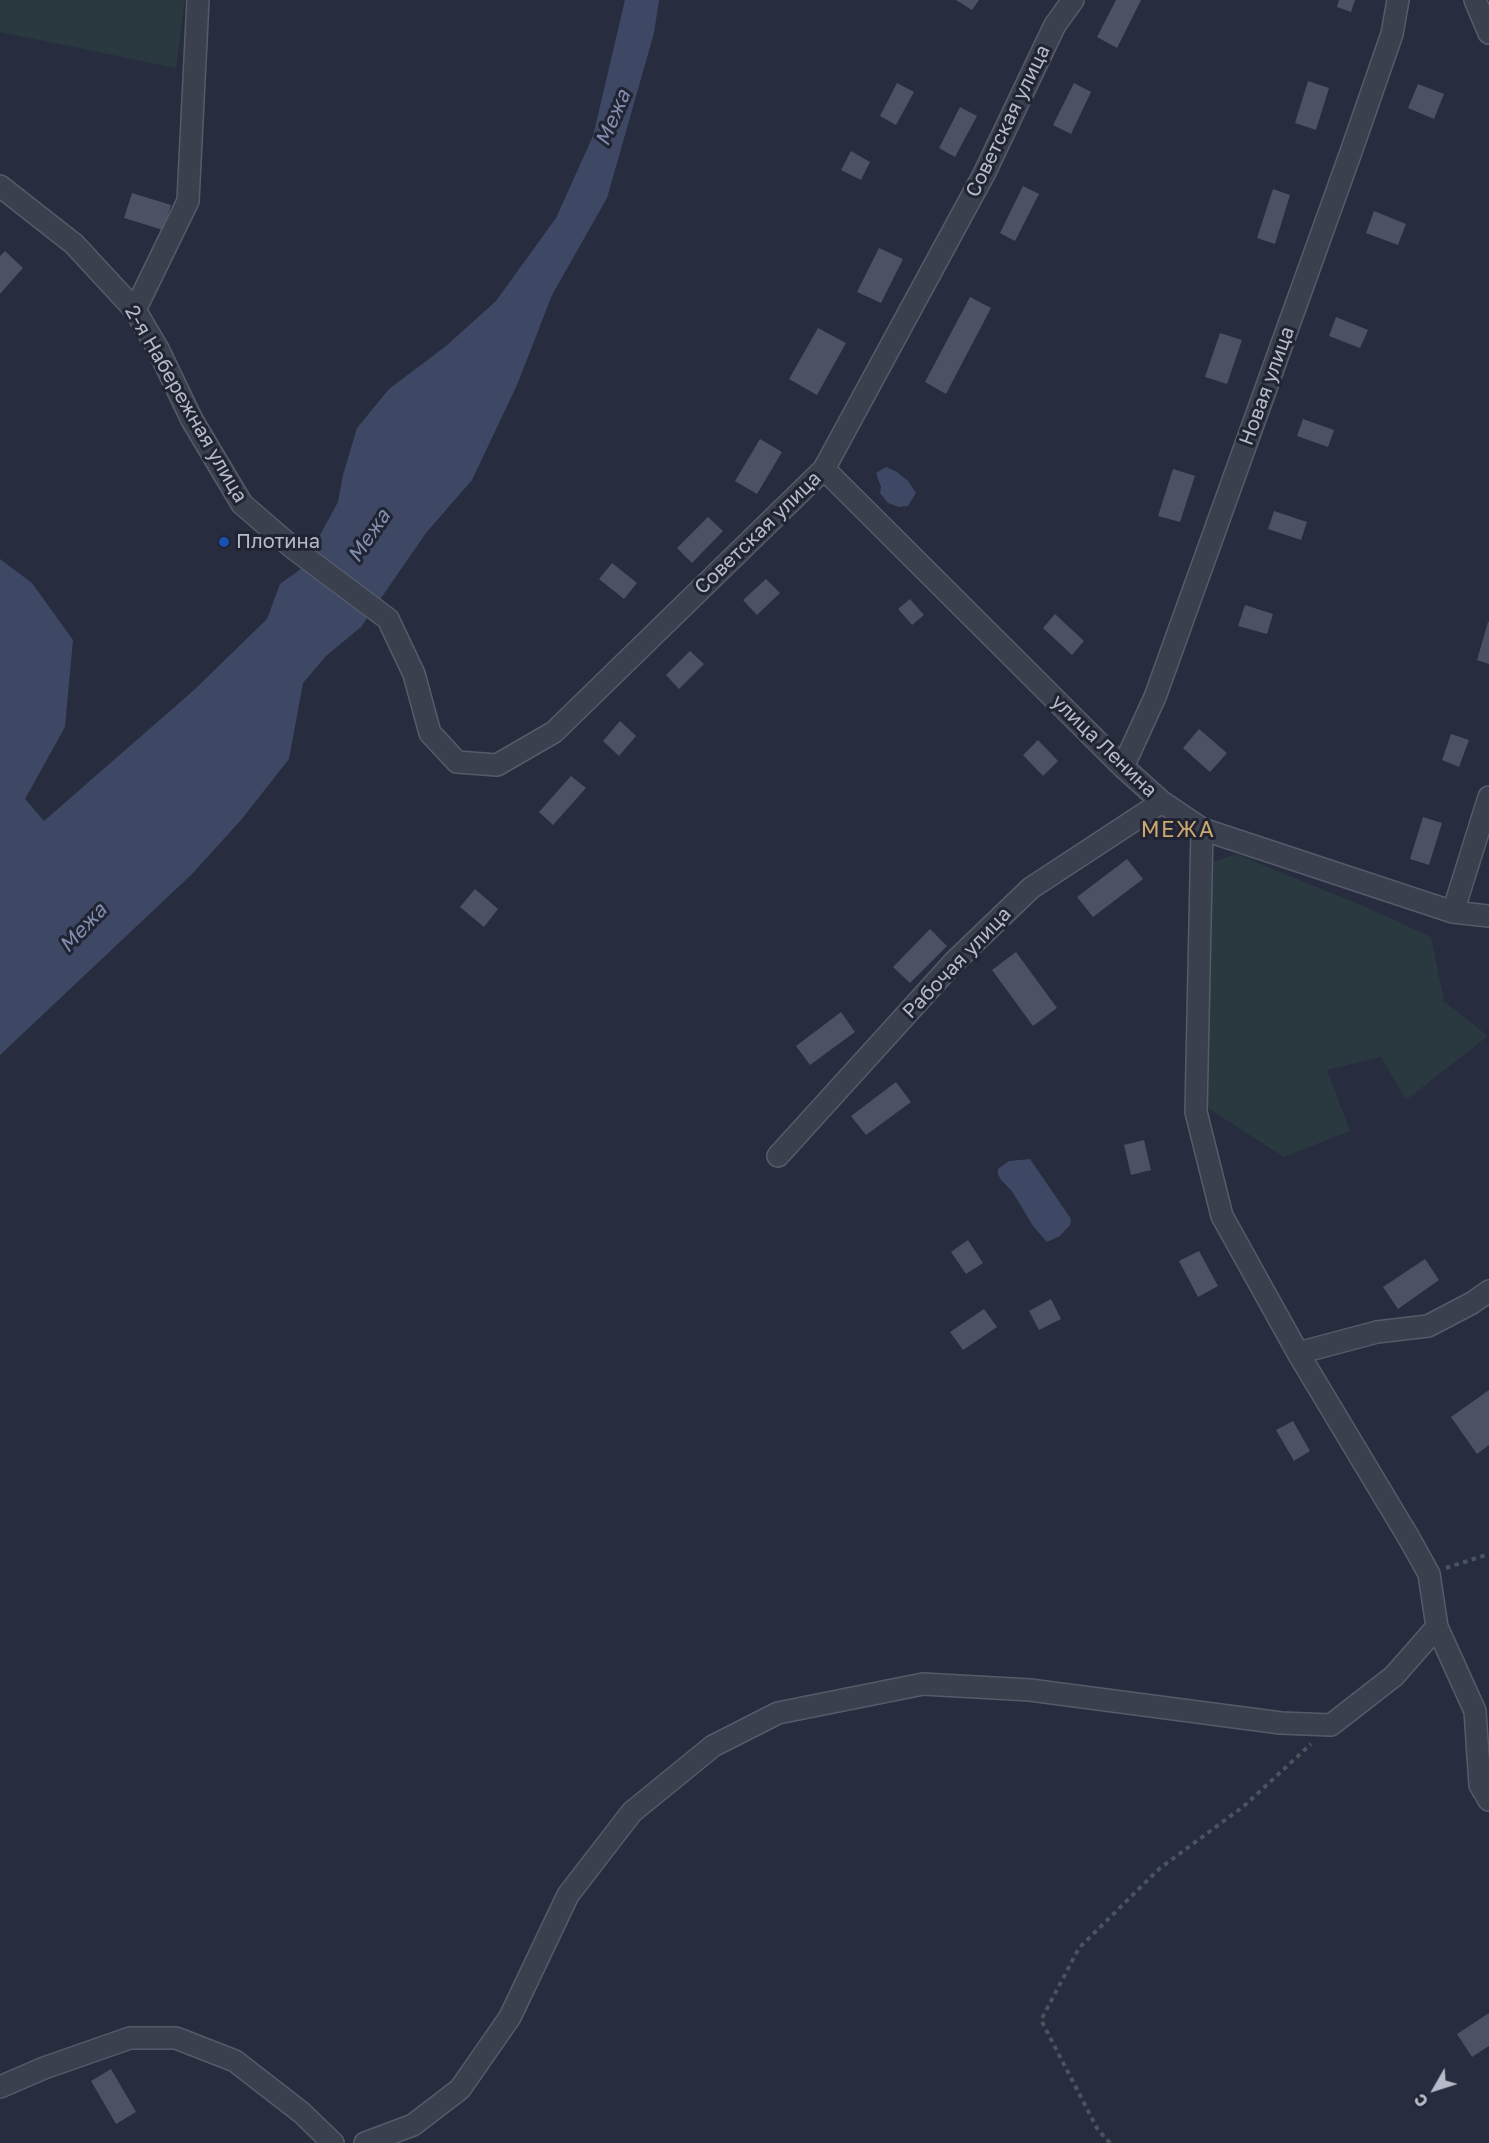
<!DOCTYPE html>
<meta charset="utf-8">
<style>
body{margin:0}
#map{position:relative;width:1489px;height:2143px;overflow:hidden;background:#272d3e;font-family:"Golos Text",sans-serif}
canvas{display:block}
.north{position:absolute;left:1405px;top:2059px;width:60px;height:60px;-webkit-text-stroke:4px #202433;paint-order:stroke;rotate:231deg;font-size:16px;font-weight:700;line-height:24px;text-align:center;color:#b7bbc9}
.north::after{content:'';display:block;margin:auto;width:21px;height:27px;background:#b7bbc9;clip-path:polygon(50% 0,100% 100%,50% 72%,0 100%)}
</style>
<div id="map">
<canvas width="1489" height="2143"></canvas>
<div class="north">С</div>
</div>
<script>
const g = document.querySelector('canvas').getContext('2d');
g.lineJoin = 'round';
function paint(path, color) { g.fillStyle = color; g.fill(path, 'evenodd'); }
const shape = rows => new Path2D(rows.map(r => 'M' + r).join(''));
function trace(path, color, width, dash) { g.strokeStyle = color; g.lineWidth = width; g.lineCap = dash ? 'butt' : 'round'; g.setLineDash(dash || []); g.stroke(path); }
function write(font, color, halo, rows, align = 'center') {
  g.font = font + ' "Golos Text",sans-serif'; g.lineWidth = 6; g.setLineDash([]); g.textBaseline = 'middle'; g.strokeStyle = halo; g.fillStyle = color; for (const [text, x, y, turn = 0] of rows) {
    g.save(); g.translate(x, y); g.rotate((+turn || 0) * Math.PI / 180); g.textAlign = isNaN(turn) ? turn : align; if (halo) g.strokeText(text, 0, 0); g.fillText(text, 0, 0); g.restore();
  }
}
paint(shape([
 [0,0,185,0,176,68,0,32],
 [1236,854,1368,908,1431,937,1444,1001,1488,1036,1406,1100,1381,1057,1327,1070,1350,1131,1284,1157,1203,1105,1213,862]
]), '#29393f');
paint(shape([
 [625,0,659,0,654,33,607,198,552,295,517,385,472,480,426,533,361,627,326,656,303,683,289,759,241,820,192,874,0,1055,0,559,32,583,73,640,65,727,25,799,44,821,194,690,267,619,280,584,302,568,338,502,343,475,357,428,389,389,446,346,496,301,556,218,593,136],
 [886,467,897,472,908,481,916,493,908,506,899,507,888,503,880,493,881,487,876,473],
 [1030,1159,1071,1219,1070,1225,1060,1236,1047,1242,1033,1226,1012,1191,1001,1180,998,1174,998,1169,1009,1161]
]), '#3e4865');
paint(shape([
 [956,0,979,0,972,10],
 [1116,0,1141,0,1117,48,1097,37],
 [1339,0,1355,0,1351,12,1337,7],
 [1308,81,1329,88,1316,130,1295,123],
 [897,83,914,92,896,125,880,116],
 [1074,83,1091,92,1071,134,1053,125],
 [1418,84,1444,94,1434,119,1408,108],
 [960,107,977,116,955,157,939,148],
 [851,151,870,162,861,180,841,170],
 [1023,186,1039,194,1015,241,1000,233],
 [1273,189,1290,195,1275,244,1257,238],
 [132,193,171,205,163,230,124,218],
 [1374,211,1406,224,1398,245,1366,233],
 [879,248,903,259,881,303,857,292],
 [5,251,23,268,0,294,0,256],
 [970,297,991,308,946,394,925,382],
 [1336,317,1368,330,1360,348,1329,336],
 [818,328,846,343,817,395,789,379],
 [1220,333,1242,340,1227,384,1205,377],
 [1303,419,1334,430,1328,447,1297,436],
 [760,439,782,452,757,494,735,481],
 [1173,469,1195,476,1180,522,1158,516],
 [1274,511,1307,522,1301,540,1268,529],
 [708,517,723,531,692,563,677,548],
 [612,563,637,583,624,599,599,579],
 [766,579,780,593,757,615,743,600],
 [910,599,924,615,912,625,898,609],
 [1245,605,1273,614,1267,634,1238,626],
 [1055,614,1084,641,1072,655,1043,628],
 [1488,622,1489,622,1489,664,1477,660],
 [690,651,704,664,679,689,666,675],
 [620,721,636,736,619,756,603,741],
 [1199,729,1227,753,1210,772,1183,748],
 [1451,734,1469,740,1459,767,1442,760],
 [1038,740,1058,761,1043,776,1023,755],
 [571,776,586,788,553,825,539,812],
 [1423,817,1442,823,1429,865,1410,859],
 [1127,859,1143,879,1093,917,1077,897],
 [475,889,498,909,484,927,460,907],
 [930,929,947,946,910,983,893,967],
 [1016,952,1057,1008,1033,1026,992,970],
 [841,1012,855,1032,810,1065,796,1046],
 [896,1082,911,1102,866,1135,851,1116],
 [1144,1140,1151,1170,1131,1175,1124,1145],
 [968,1240,983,1263,966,1274,951,1252],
 [1199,1251,1218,1286,1198,1297,1179,1261],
 [1425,1259,1439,1280,1398,1309,1383,1287],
 [1051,1299,1061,1319,1039,1330,1029,1311],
 [984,1309,997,1327,963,1350,950,1332],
 [1489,1390,1489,1445,1477,1454,1451,1417],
 [1293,1421,1310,1451,1294,1461,1276,1430],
 [1489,2013,1489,2046,1472,2057,1457,2034],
 [111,2069,136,2112,116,2124,91,2081]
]), '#4c5164');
const minor = shape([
 [1475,0,1489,33],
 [0,186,74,244,135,310,158,349,192,420,242,504,293,548,388,619,414,674,430,733,457,762,497,765,554,732,824,469,984,174,1055,25,1073,0],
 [135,310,188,201,198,0],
 [824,469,1123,767,1162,802,1202,829,1453,912,1489,916],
 [1123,767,1155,697,1351,152,1392,34,1398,0],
 [1202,829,1196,1112,1222,1216,1298,1353,1409,1538,1429,1574,1437,1627,1475,1711,1480,1785,1489,1800],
 [1453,912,1489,797],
 [778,1156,954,962,1031,888,1162,802],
 [1298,1353,1377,1332,1428,1326,1472,1303,1489,1291],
 [0,2087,44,2068,130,2038,176,2038,235,2061,302,2113,333,2143],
 [365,2143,413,2125,460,2089,510,2017,568,1895,632,1812,713,1746,778,1713,923,1684,1030,1690,1281,1723,1331,1725,1394,1676,1437,1627]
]);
trace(minor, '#565b69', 24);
trace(shape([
 [1446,1568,1489,1554],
 [1110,2143,1098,2130,1041,2020,1079,1948,1159,1869,1244,1806,1311,1744]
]), '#47565c', 4, [4.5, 4.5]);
trace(minor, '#3b404e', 21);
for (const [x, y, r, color] of [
 [224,542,6,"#1a4fb4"]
]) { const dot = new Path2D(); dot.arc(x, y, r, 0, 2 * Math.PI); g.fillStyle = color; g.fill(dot); trace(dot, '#202433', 2); }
write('20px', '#b7bbc9', '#202433', [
 ["Советская улица",1008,121,-64],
 ["Новая улица",1267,386,-70],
 ["2-я Набережная улица",186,404,60],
 ["Советская улица",758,533,-44],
 ["улица Ленина",1104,746,44],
 ["Рабочая улица",957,963,-46]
]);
write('20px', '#b7bbc9', '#202433', [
 ["Плотина",236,542]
], 'left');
write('italic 21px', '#818dad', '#202433', [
 ["Межа",613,118,-67],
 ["Межа",369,536,-56],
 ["Межа",83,928,-47]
]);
g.letterSpacing = '1.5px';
write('22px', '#cda86e', '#202433', [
 ["МЕЖА",1178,830]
]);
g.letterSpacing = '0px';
</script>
